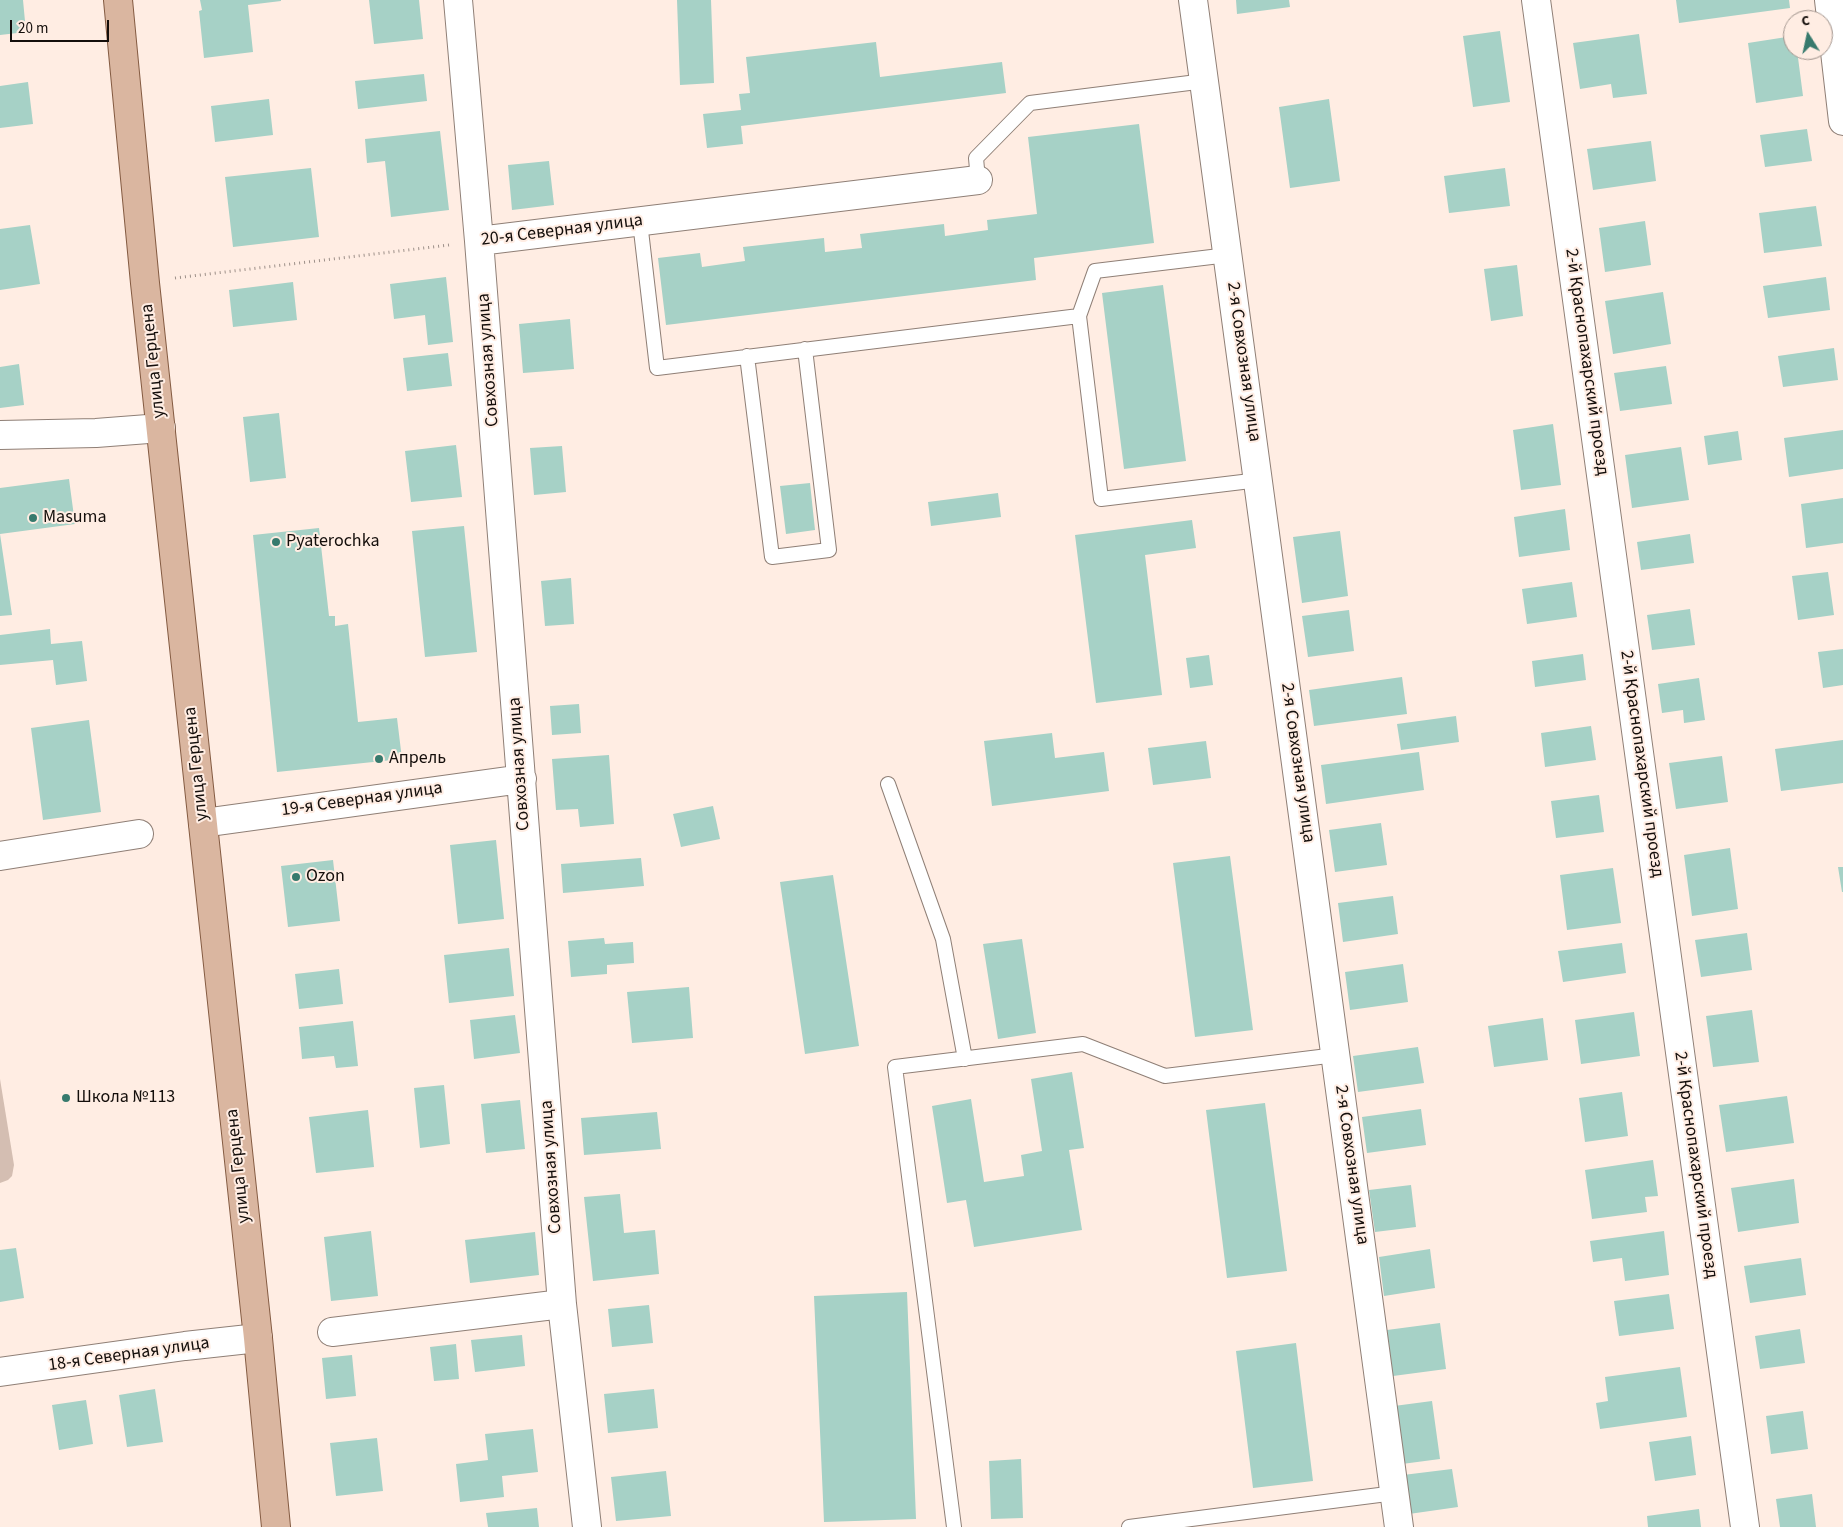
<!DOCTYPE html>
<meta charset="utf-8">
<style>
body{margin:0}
#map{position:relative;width:1843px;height:1527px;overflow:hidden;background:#ffede3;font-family:"Source Sans 3",sans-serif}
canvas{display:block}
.north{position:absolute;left:1783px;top:10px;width:50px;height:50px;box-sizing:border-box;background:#ffede3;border:1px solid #a1948d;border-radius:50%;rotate:350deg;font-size:14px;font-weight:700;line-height:20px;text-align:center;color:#140e0b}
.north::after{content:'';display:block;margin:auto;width:18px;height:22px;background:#377a6d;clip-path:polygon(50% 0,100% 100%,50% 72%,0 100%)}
.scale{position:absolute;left:10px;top:20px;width:99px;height:22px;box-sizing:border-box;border:2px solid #140e0b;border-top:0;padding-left:6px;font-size:15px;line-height:18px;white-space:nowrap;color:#140e0b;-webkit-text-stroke:4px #ffede3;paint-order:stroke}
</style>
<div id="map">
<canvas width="1843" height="1527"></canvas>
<div class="north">С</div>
<div class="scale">20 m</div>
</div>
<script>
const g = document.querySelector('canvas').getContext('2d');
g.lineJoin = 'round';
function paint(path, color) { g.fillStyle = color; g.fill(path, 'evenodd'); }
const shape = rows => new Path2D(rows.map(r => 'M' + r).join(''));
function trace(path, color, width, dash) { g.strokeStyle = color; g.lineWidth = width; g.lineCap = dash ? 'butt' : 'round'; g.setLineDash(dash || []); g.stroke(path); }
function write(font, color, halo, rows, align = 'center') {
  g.font = font + ' "Source Sans 3",sans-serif'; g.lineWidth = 4; g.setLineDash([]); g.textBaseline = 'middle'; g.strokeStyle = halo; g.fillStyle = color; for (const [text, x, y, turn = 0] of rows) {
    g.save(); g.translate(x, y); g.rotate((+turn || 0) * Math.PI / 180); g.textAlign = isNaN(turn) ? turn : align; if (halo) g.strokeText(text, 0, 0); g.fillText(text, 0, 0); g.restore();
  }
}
paint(shape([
 [0,1079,14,1165,12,1176,8,1180,0,1183]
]), '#d4beb2');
paint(shape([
 [0,0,23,0,26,32,0,35],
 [200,0,281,0,281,1,248,5,253,52,204,58,199,11,202,10],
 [369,0,419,0,423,39,374,44],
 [677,0,711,0,714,83,680,85],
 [1236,0,1289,0,1290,7,1237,14],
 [1676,0,1789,0,1790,8,1679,23],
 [1500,31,1510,102,1473,107,1463,36],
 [1639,34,1647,94,1613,98,1611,84,1580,89,1573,43],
 [1793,36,1793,50,1797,50,1803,96,1756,103,1748,43],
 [876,42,880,77,1002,62,1006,93,741,126,743,144,707,148,703,114,741,110,739,94,750,93,746,57],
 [424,74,427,101,358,109,355,81],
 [28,82,33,124,0,128,0,86],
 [269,99,273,135,215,142,211,106],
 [1329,99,1340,181,1290,188,1279,107],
 [1139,124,1154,243,1034,258,1036,280,666,325,658,258,700,253,702,267,745,261,743,247,824,238,825,252,862,248,860,234,944,224,945,236,988,230,987,220,1037,214,1028,137],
 [1807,129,1812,161,1765,167,1760,135],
 [440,131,449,210,391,217,385,161,367,163,365,139],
 [1651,141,1656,181,1593,190,1587,149],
 [549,161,554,205,512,210,508,165],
 [311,168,319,237,233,247,225,177],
 [1505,168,1510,206,1449,213,1444,176],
 [1816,206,1822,246,1764,253,1759,213],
 [1645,221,1651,265,1605,272,1599,228],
 [30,225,40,284,0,290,0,229],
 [1517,265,1523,316,1491,321,1484,269],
 [446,277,453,342,428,345,425,315,394,319,390,284],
 [1826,277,1830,310,1768,318,1763,286],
 [293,282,297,320,233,327,229,290],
 [1163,285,1186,461,1124,469,1102,293],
 [1663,292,1671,344,1613,354,1605,301],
 [570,319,574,369,523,373,519,324],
 [1834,348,1838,380,1783,387,1778,356],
 [448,353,452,386,407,391,403,358],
 [19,364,24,405,0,408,0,367],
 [1666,366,1672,404,1620,411,1614,373],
 [279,413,286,478,250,482,243,417],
 [1553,424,1561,485,1521,490,1513,430],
 [1843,430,1843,469,1789,477,1784,438],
 [1738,431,1742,460,1708,465,1704,436],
 [456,445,462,497,411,502,405,451],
 [562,446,566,492,534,495,530,448],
 [1681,447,1689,500,1632,508,1625,455],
 [69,479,75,524,0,534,0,488],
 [810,483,815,530,786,534,780,486],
 [998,493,1001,517,931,526,928,502],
 [1843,498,1843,543,1806,548,1801,504],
 [1565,509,1570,550,1519,557,1514,517],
 [1192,520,1196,548,1145,555,1162,695,1096,703,1075,535],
 [464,526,477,652,425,657,412,531],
 [319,528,329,616,335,616,335,626,348,624,358,722,397,718,402,759,277,772,253,535],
 [1340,531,1348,596,1302,603,1293,537],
 [0,534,12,615,0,616],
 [1690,534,1694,563,1641,570,1637,542],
 [1828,572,1834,615,1798,620,1792,576],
 [571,578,574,624,545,626,541,581],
 [1572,582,1577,617,1527,624,1522,589],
 [1690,609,1695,645,1652,650,1647,615],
 [1349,610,1354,651,1308,657,1302,616],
 [50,629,51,644,82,641,87,681,56,685,53,660,0,665,0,635],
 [1843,649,1843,685,1823,688,1818,652],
 [1583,654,1586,680,1535,687,1532,661],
 [1209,655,1213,685,1190,688,1186,658],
 [1402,677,1407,714,1314,726,1309,690],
 [1699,678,1705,720,1684,723,1683,710,1662,713,1658,684],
 [579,704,581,733,552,735,550,706],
 [1456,716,1459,742,1401,750,1397,724],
 [89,720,101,812,43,820,31,728],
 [1591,726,1596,760,1545,767,1541,733],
 [1052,733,1055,758,1104,752,1109,791,992,806,984,741],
 [1843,740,1843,783,1781,791,1775,749],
 [1206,741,1211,778,1153,785,1148,748],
 [1419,752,1424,790,1326,804,1321,765],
 [609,755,614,824,580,827,578,809,556,810,552,759],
 [1722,756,1728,802,1676,809,1669,763],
 [1599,795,1604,832,1556,838,1551,801],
 [713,806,720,839,681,847,673,814],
 [1381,823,1387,865,1335,872,1329,830],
 [496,840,504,919,458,924,450,845],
 [1730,848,1738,909,1692,916,1684,855],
 [1230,856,1253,1030,1195,1037,1173,863],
 [641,858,644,886,563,893,561,864],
 [333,860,340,921,288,927,281,866],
 [1838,867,1843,867,1843,892,1842,892],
 [1613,868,1621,923,1567,930,1560,875],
 [833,875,859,1046,805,1054,780,882],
 [1393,896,1398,934,1343,942,1338,903],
 [1747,933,1752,970,1701,977,1695,940],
 [604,938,605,944,633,942,634,963,607,965,607,974,571,977,568,941],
 [1022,939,1036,1033,998,1039,983,944],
 [1622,943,1626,973,1563,982,1558,951],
 [509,948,514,996,449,1003,444,955],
 [1403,964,1408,1002,1350,1010,1345,972],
 [339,969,343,1004,299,1009,295,974],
 [689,987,693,1038,632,1043,627,992],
 [1752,1010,1759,1062,1713,1067,1706,1016],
 [1634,1012,1640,1056,1581,1064,1575,1020],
 [515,1015,520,1053,474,1059,470,1020],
 [1543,1018,1548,1060,1494,1067,1488,1026],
 [353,1021,358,1066,336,1068,334,1056,302,1059,299,1027],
 [1418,1047,1424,1083,1358,1092,1353,1056],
 [1072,1072,1084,1148,1069,1150,1082,1230,974,1247,966,1200,947,1203,932,1106,971,1099,984,1182,1024,1176,1021,1155,1042,1151,1031,1079],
 [444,1085,450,1144,420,1148,414,1088],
 [1622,1092,1628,1136,1585,1142,1579,1098],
 [1787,1096,1794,1143,1726,1152,1719,1105],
 [520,1100,525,1149,486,1153,481,1104],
 [1265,1103,1287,1271,1227,1278,1206,1110],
 [1421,1109,1426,1145,1367,1153,1362,1117],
 [368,1110,374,1167,316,1173,309,1117],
 [657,1112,661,1149,584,1155,581,1118],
 [1653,1160,1658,1196,1645,1197,1647,1212,1592,1219,1585,1170],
 [1794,1179,1799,1223,1738,1232,1731,1188],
 [1411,1185,1416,1227,1375,1232,1369,1190],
 [620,1194,624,1233,655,1230,659,1274,593,1281,584,1197],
 [371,1231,378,1296,331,1301,324,1237],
 [1664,1231,1669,1275,1625,1281,1622,1258,1593,1262,1590,1241],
 [535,1232,539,1275,470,1283,465,1240],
 [16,1248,24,1298,0,1302,0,1250],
 [1430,1249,1435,1288,1384,1296,1379,1257],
 [1801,1258,1806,1295,1750,1303,1744,1266],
 [907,1292,916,1519,824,1522,814,1296],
 [1669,1294,1674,1329,1619,1336,1614,1301],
 [649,1305,653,1343,612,1347,608,1309],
 [1440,1323,1446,1369,1393,1376,1387,1330],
 [1800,1329,1805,1363,1760,1369,1755,1336],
 [522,1335,525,1366,475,1372,471,1340],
 [1296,1343,1313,1481,1253,1488,1236,1351],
 [456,1344,459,1379,434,1381,430,1347],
 [352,1355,356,1396,326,1399,322,1358],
 [1680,1367,1687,1417,1600,1429,1596,1403,1608,1401,1605,1377],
 [155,1389,163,1442,127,1447,119,1395],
 [654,1389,658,1428,608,1433,604,1394],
 [86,1400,93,1444,59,1450,52,1405],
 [1432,1401,1440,1459,1402,1464,1394,1406],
 [1803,1411,1808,1449,1771,1454,1766,1416],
 [533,1429,538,1472,502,1476,504,1497,460,1502,456,1464,488,1460,485,1434],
 [1691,1436,1696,1475,1655,1481,1649,1442],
 [377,1438,383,1491,336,1496,330,1443],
 [1021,1459,1023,1518,991,1519,989,1461],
 [1452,1469,1458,1507,1409,1514,1403,1475],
 [666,1471,671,1516,616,1521,611,1477],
 [1812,1494,1816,1527,1780,1527,1776,1499],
 [537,1508,539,1527,488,1527,486,1513],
 [1699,1509,1701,1527,1648,1527,1647,1516]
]), '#a6d1c6');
const lane = shape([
 [978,180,976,158,1030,103,1205,81],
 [640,222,657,368,1079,316,1101,499,1259,480],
 [1079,316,1095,271,1228,255],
 [747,356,772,557,829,550,805,349],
 [888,784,943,939,965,1059],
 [954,1527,895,1067,1083,1044,1165,1076,1336,1055],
 [1129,1527,1395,1493]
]);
const street = shape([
 [458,0,479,241,562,1304,587,1527],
 [1193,0,1399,1527],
 [1536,0,1745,1527],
 [1829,0,1843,121],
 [479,241,978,180],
 [0,435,96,433,161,428],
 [203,823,522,779],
 [0,856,139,834],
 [332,1332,562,1304],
 [0,1372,185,1346,258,1338]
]);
const primary = shape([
 [118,0,145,283,258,1338,276,1527]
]);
trace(lane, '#8f7f76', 16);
trace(street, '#8f7f76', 30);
trace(primary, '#845b42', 30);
trace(shape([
 [175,278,449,245]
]), '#9d9089', 3, [1, 4]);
trace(lane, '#fff', 14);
trace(street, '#fff', 28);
trace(primary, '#dab6a0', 28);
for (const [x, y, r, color] of [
 [33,518,5,"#377a6d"],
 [276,542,5,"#377a6d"],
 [379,759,5,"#377a6d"],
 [296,877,5,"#377a6d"],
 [66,1098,5,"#377a6d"]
]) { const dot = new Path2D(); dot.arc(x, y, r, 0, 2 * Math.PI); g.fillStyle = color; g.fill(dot); trace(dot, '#ffede3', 2); }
write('18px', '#140e0b', '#ffede3', [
 ["20-я Северная улица",562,231,-7],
 ["Совхозная улица",489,360,-94],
 ["улица Герцена",154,361,-96],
 ["2-я Совхозная улица",1243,362,82],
 ["2-й Краснопахарский проезд",1586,362,82],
 ["2-я Совхозная улица",1297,763,82],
 ["улица Герцена",197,764,-96],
 ["Совхозная улица",520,764,-94],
 ["2-й Краснопахарский проезд",1641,764,82],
 ["19-я Северная улица",362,800,-8],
 ["2-я Совхозная улица",1351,1165,82],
 ["2-й Краснопахарский проезд",1695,1165,82],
 ["улица Герцена",239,1166,-96],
 ["Совхозная улица",552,1167,-94],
 ["18-я Северная улица",129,1355,-8]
]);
write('18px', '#140e0b', '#ffede3', [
 ["Masuma",43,518],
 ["Pyaterochka",286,542],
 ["Апрель",389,759],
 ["Ozon",306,877],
 ["Школа №113",76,1098]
], 'left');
</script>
